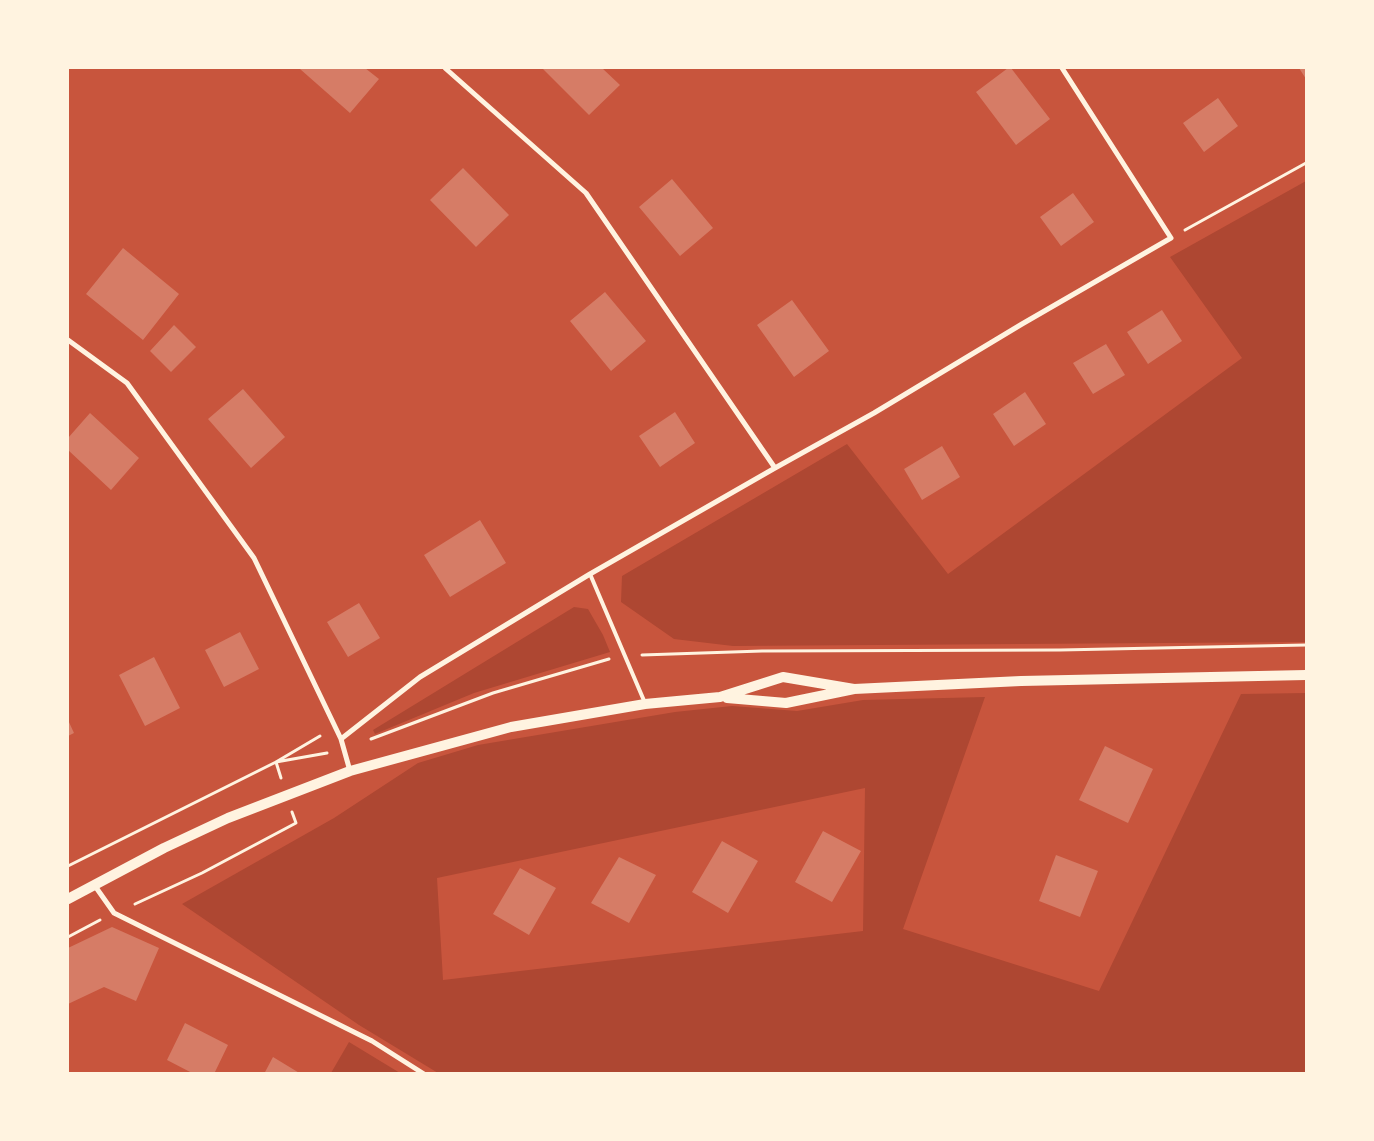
<!DOCTYPE html>
<style>
body{margin:0}
#map{position:relative;width:1374px;height:1141px;overflow:hidden;background:#c8553d;font-family:"DejaVu Sans",sans-serif}
canvas{display:block}
.frame{position:absolute;inset:0;border:69px solid #fff3e0;pointer-events:none}
</style>
<div id="map">
<canvas width="1374" height="1141"></canvas>
<div class="frame"></div>
</div>
<script>
const g = document.querySelector('canvas').getContext('2d');
g.lineJoin = 'round';
function paint(path, color) { g.fillStyle = color; g.fill(path, 'evenodd'); }
const shape = rows => new Path2D(rows.map(r => 'M' + r).join(''));
function trace(path, color, width, dash) { g.strokeStyle = color; g.lineWidth = width; g.lineCap = dash ? 'butt' : 'round'; g.setLineDash(dash || []); g.stroke(path); }
paint(shape([
 [1306,181,1306,642,733,646,674,639,621,602,622,576,847,444,948,574,1242,358,1170,257],
 [574,607,588,609,603,635,610,652,474,693,375,734,373,730],
 [1306,693,1306,1073,438,1073,359,1025,182,904,334,818,418,763,478,745,675,712,732,706,797,711,863,700,985,697,903,929,1099,991,1241,694],
 [865,788,863,931,443,980,437,878],
 [349,1042,400,1073,331,1073]
]), '#ae4732');
paint(shape([
 [301,68,365,68,379,79,350,113,300,69],
 [545,68,602,68,620,85,589,115,543,69],
 [1008,68,1011,68,1050,119,1016,145,976,92],
 [1299,68,1306,68,1306,79],
 [1218,98,1238,126,1204,152,1183,123],
 [463,168,509,215,476,247,430,200],
 [672,179,713,228,680,256,639,207],
 [1073,193,1094,222,1061,246,1040,217],
 [123,248,179,294,143,340,86,294],
 [605,292,646,341,611,371,570,321],
 [792,300,829,351,794,377,757,325],
 [1162,310,1182,341,1148,364,1127,332],
 [174,325,196,347,171,372,150,351],
 [1106,344,1125,375,1093,394,1073,363],
 [243,389,285,437,251,468,208,419],
 [1025,392,1046,424,1014,446,993,414],
 [675,412,695,443,660,467,639,436],
 [90,413,139,458,111,490,68,450,68,438],
 [942,446,960,477,922,500,904,469],
 [480,520,506,563,450,597,424,555],
 [359,603,380,638,348,657,327,622],
 [240,632,259,669,224,687,205,650],
 [154,657,180,708,145,726,119,675],
 [68,720,74,733,68,736],
 [1105,746,1153,769,1128,823,1079,800],
 [823,831,861,851,832,902,795,882],
 [722,841,758,861,728,913,692,892],
 [1056,855,1098,871,1080,917,1039,901],
 [619,857,656,875,629,923,591,903],
 [520,868,556,888,529,935,493,914],
 [112,927,159,948,136,1001,104,987,68,1004,68,948],
 [185,1023,228,1045,214,1074,194,1074,167,1060],
 [273,1057,301,1074,264,1074]
]), '#d67c66');
trace(shape([
 [1185,230,1306,163],
 [642,655,762,651,1060,650,1306,645],
 [371,739,493,693,609,659],
 [276,762,327,753],
 [276,762,281,778],
 [68,866,276,762,320,736],
 [135,904,202,873,296,823,292,812],
 [68,937,100,920]
]), '#fff3e0', 3);
trace(shape([
 [590,574,645,703]
]), '#fff3e0', 4);
trace(shape([
 [445,68,586,193,775,468],
 [68,340,127,383,254,558,341,739],
 [350,771,341,739,420,677,590,574,775,468,874,413,1022,324,1171,238,1062,68],
 [95,886,114,913,372,1041,424,1074]
]), '#fff3e0', 5);
trace(shape([
 [727,698,786,703,854,689,1021,681,1306,675],
 [68,899,164,848,228,818,350,771,511,727,645,704,720,697,783,677,854,689]
]), '#fff3e0', 10);
</script>
